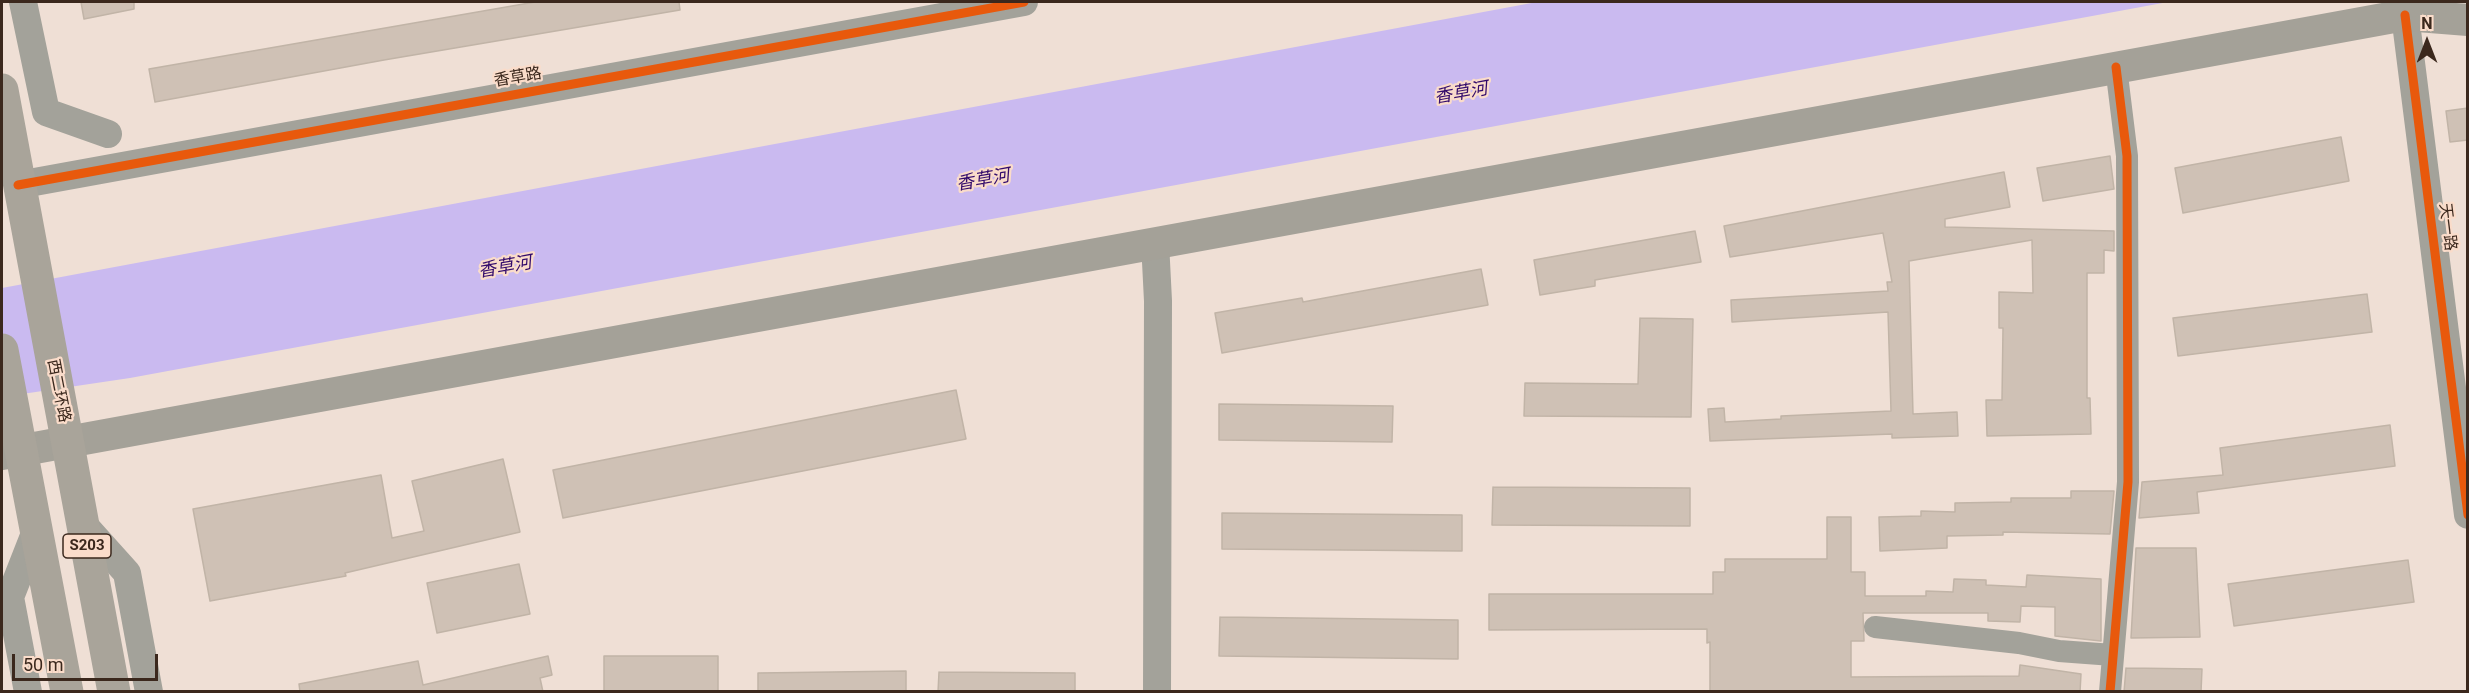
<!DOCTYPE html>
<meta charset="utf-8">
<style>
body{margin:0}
#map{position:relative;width:2469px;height:693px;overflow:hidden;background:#efdfd5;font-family:Roboto,sans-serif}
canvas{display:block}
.frame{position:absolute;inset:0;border:3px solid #3b281d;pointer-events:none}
.north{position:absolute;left:2397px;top:12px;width:60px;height:60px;-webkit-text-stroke:4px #fadcca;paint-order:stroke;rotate:0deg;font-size:16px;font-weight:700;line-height:24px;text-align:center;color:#3b281d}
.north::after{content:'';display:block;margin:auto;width:21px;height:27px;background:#3b281d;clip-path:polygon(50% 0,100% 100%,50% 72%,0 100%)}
.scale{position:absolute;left:12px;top:654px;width:146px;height:27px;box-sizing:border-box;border:3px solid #3b281d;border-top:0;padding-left:8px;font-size:18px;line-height:21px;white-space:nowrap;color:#3b281d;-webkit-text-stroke:4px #fadcca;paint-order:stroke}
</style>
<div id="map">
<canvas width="2469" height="693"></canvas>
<div class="frame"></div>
<div class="north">N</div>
<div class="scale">50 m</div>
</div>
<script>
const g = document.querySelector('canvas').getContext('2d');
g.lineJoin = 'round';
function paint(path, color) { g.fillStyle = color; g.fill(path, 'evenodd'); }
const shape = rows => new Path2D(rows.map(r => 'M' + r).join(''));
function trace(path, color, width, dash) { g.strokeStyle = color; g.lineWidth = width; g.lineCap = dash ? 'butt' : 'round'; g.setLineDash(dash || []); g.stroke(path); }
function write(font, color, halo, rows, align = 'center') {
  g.font = font + ' Roboto,"Noto Sans SC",sans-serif'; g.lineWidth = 4.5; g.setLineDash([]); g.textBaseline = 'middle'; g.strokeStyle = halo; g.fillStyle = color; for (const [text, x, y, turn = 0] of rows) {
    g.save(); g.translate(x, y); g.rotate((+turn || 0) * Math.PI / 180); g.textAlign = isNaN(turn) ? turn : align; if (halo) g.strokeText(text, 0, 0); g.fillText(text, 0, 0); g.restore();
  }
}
paint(shape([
 [1537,2,2168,2,130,378,2,397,2,288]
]), '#cabaf0');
const building = shape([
 [81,2,134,2,134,9,84,19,81,2],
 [535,2,679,2,680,10,384,60,155,102,149,69,535,2],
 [2468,108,2468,140,2450,142,2446,111,2468,108],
 [2341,137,2349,181,2183,213,2175,168,2341,137],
 [2110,156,2114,189,2043,201,2037,168,2110,156],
 [2004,172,2010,207,1945,219,1945,227,2114,231,2114,251,2104,250,2104,273,2087,273,2087,398,2090,398,2091,434,1987,436,1986,400,2002,400,2003,328,1999,328,1999,292,2033,293,2032,240,1909,261,1913,414,1957,412,1958,436,1892,438,1892,434,1710,441,1708,409,1724,408,1725,422,1781,419,1781,416,1891,411,1888,312,1732,322,1731,300,1888,291,1887,282,1892,282,1883,233,1730,257,1724,226,2004,172],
 [1695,231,1701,262,1595,280,1595,286,1540,295,1534,260,1695,231],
 [1481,269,1488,305,1222,353,1215,313,1302,298,1303,302,1481,269],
 [2367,294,2372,332,2178,356,2173,318,2367,294],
 [1640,318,1693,319,1691,417,1524,416,1525,383,1638,384,1640,318],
 [956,390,966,439,563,518,553,470,956,390],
 [1219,404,1393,406,1392,442,1219,440,1219,404],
 [2390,425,2395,466,2197,492,2199,513,2139,518,2142,482,2223,475,2220,448,2390,425],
 [503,459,520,532,345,573,346,576,210,601,193,509,381,475,392,538,424,531,412,481,503,459],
 [1493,487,1690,488,1690,526,1492,525,1493,487],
 [2071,491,2114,491,2110,534,2003,532,2003,535,1947,536,1947,548,1880,551,1879,517,1921,516,1921,511,1955,512,1955,503,2011,502,2011,498,2071,498,2071,491],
 [1222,513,1462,515,1462,551,1222,549,1222,513],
 [1827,517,1851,517,1851,572,1865,572,1865,596,1926,596,1926,591,1953,592,1954,579,1986,580,1986,585,2026,587,2027,575,2101,579,2101,641,2055,636,2055,607,2021,606,2020,622,1988,621,1988,613,1863,613,1864,641,1851,641,1851,677,2019,676,2020,665,2081,674,2080,692,1710,692,1710,642,1707,643,1707,629,1489,630,1489,594,1713,594,1713,572,1725,572,1725,559,1827,559,1827,517],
 [2136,548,2196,548,2200,637,2131,638,2136,548],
 [2408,560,2414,602,2234,626,2228,584,2408,560],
 [519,564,530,614,437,633,427,583,519,564],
 [1220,617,1458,620,1458,659,1219,656,1220,617],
 [548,656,552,675,540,678,543,692,300,692,299,684,418,661,423,685,548,656],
 [604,656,718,656,718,692,604,692,604,656],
 [2126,668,2202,669,2201,692,2124,692,2126,668],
 [906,671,906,692,758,692,758,673,906,671],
 [939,672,1075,673,1075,692,938,692,939,672]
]);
paint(building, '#cfc1b5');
trace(building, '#c1b4a7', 1.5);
trace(shape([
 [1875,627,2019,643,2059,651,2113,655],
 [2110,692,2128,482,2127,156,2116,67]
]), '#a3a29a', 22);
trace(shape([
 [23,2,46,112,108,134],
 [2405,15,2468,515],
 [18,185,1024,2],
 [1155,242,1158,301,1157,692],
 [83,524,127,573,149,692],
 [28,692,10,597,36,531]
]), '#a3a29a', 28);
trace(shape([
 [2,454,2405,15,2468,20]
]), '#a4a198', 32);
trace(shape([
 [2,90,114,692],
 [2,350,67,692]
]), '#a9a49a', 33);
trace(shape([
 [2405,15,2468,515],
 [18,185,1024,2],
 [2110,692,2128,482,2127,156,2116,67]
]), '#e8590c', 9);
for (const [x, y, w] of [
 [87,546,48]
]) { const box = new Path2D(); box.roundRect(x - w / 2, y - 12, w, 24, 4.5); g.fillStyle = '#fadcca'; g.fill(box); trace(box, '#3b281d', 1.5); }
write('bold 15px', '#3b281d', null, [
 ["S203",87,546]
]);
write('16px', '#3b281d', '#fadcca', [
 ["香草路",518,78,-10],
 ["天一路",2447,227,83],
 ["西二环路",58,391,79]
]);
write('italic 18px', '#320a6b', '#fadcca', [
 ["香草河",1461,94,-10],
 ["香草河",983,181,-10],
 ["香草河",505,268,-10]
]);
</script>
